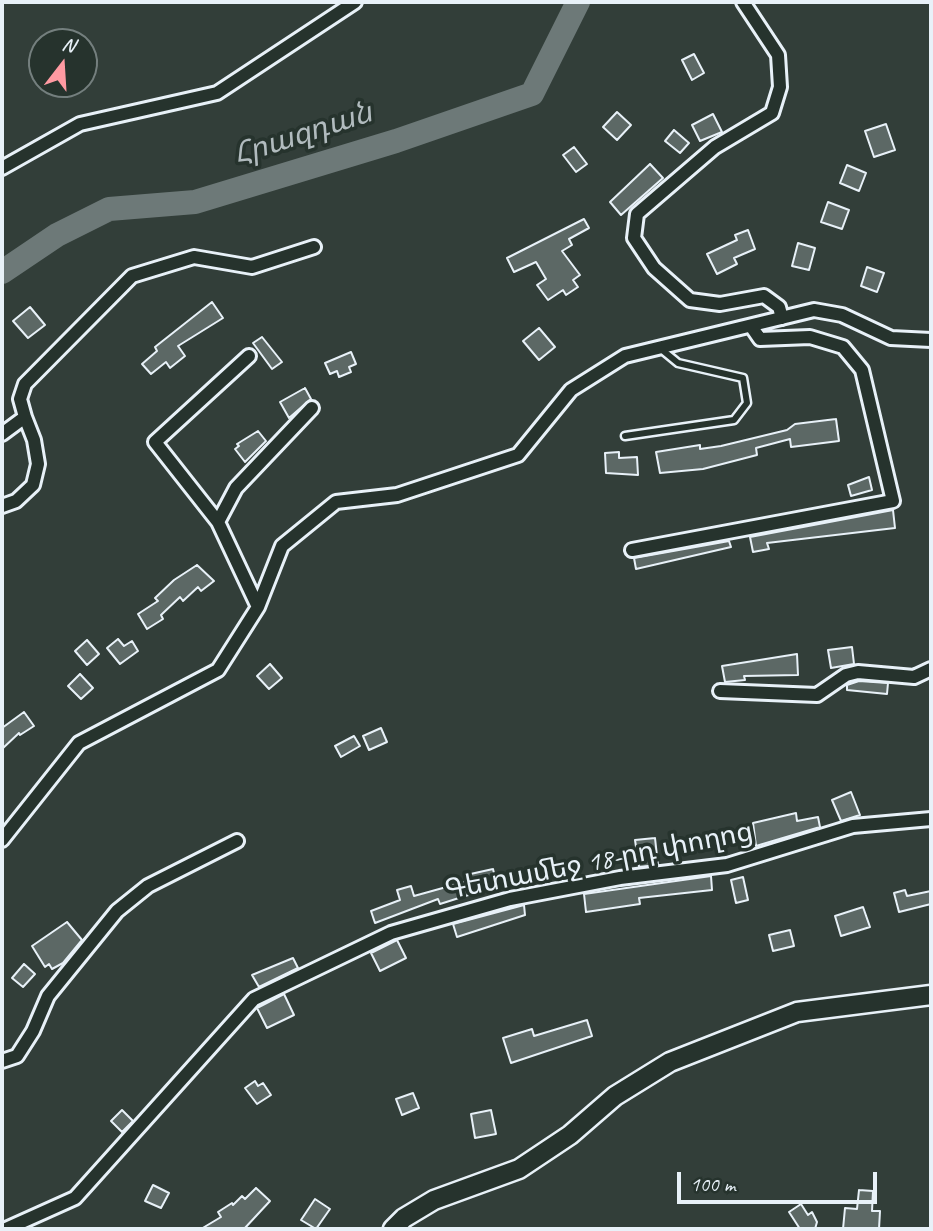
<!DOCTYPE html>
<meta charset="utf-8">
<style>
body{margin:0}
#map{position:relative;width:933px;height:1231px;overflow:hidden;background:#323e39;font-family:Caveat,sans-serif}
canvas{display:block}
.frame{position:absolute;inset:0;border:4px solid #e8f1f8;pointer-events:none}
.north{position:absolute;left:28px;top:28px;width:70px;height:70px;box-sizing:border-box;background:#26332d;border:2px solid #747f7e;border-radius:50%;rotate:17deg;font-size:19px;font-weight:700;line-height:28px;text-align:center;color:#e8f1f8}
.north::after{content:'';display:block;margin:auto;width:24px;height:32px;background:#ff9aa2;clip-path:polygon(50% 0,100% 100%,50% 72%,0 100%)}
.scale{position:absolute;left:677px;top:1172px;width:200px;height:32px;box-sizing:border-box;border:4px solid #e8f1f8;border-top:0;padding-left:9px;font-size:21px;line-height:24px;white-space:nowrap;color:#e8f1f8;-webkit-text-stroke:5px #26332d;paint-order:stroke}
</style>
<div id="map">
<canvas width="933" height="1231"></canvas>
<div class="frame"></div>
<div class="north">N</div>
<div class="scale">100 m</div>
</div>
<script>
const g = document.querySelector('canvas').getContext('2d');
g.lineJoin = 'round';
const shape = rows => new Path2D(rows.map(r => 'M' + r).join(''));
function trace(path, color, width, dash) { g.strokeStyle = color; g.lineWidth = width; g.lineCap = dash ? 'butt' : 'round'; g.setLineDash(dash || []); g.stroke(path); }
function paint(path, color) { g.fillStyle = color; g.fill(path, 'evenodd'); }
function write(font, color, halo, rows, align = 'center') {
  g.font = font + ' Caveat,"Noto Sans Armenian",sans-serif'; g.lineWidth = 7; g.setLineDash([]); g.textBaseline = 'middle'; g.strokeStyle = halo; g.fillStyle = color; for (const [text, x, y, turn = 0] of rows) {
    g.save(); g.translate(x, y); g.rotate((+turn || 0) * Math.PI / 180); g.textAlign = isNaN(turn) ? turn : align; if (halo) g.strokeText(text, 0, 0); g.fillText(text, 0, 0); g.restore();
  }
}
trace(shape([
 [2,272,57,235,109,209,195,202,396,141,532,94,578,2]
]), '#6d7978', 24);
const building = shape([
 [694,54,704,73,692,80,682,60,694,54],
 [617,112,631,125,617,140,603,127,617,112],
 [713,114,722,132,700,141,692,125,713,114],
 [886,124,895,150,874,157,865,131,886,124],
 [674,130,689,143,680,153,665,141,674,130],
 [574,147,587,164,576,172,563,155,574,147],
 [650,164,663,178,621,215,610,202,650,164],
 [847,165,866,173,859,191,840,183,847,165],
 [828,202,849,210,842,229,821,222,828,202],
 [584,219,589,228,569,239,572,245,562,251,580,275,573,280,578,287,566,295,563,290,548,300,537,285,546,279,536,262,514,272,507,258,584,219],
 [748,230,755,249,734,258,737,264,717,274,707,254,737,240,735,235,748,230],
 [798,243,815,248,809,270,792,266,798,243],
 [867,267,884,273,877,292,861,286,867,267],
 [212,302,223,318,178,346,185,356,170,368,166,362,151,374,142,364,157,351,155,347,212,302],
 [30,307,45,325,28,338,13,321,30,307],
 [539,328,555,347,539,360,523,341,539,328],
 [262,337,282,362,272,369,253,343,262,337],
 [351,352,356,364,349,367,351,372,339,377,337,371,330,374,325,363,351,352],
 [305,388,311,399,289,418,280,402,305,388],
 [836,419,839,441,791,447,790,439,756,448,757,455,703,469,660,473,656,452,700,445,700,449,721,446,787,430,795,424,836,419],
 [258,431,266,441,245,462,235,449,239,446,237,444,258,431],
 [619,452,619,458,637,457,638,475,606,473,605,453,619,452],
 [869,477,872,490,851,496,848,485,869,477],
 [893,510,895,528,767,543,769,549,753,552,750,537,893,510],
 [729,541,731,547,636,569,634,558,729,541],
 [197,565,214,581,201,591,198,587,183,601,180,597,161,615,163,619,147,629,138,614,158,601,155,598,174,580,197,565],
 [118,639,124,646,132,641,138,651,120,664,107,648,118,639],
 [87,640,99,654,87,665,75,651,87,640],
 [852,647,854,664,831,668,828,650,852,647],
 [797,654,798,675,744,676,745,680,725,682,722,666,797,654],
 [270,664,282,678,269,689,257,676,270,664],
 [80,674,93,688,81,699,68,686,80,674],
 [859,681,888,683,887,694,847,690,847,685,859,681],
 [24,712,34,726,20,735,19,733,2,749,2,728,24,712],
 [381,728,387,742,369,750,363,736,381,728],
 [354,736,360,746,341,757,335,746,354,736],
 [851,792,860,815,841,821,832,800,851,792],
 [796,813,797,821,818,817,820,827,756,846,753,823,796,813],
 [655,838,658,865,639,867,635,840,655,838],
 [493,869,497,886,440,904,438,899,375,923,371,911,400,900,397,890,411,886,414,896,468,881,466,875,493,869],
 [711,876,712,890,639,898,640,904,586,912,584,894,711,876],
 [743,877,748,900,736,903,731,880,743,877],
 [905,890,907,896,931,891,931,904,899,912,894,893,905,890],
 [524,905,525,915,457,937,453,924,524,905],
 [863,907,870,927,841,936,835,916,863,907],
 [67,922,82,940,63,963,52,969,49,964,45,967,32,946,67,922],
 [790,930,794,946,773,951,769,935,790,930],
 [397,940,406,958,380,971,371,953,397,940],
 [293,958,298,968,259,987,252,975,293,958],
 [24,964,35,974,23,987,12,978,24,964],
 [284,994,294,1015,267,1028,257,1008,284,994],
 [587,1020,592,1036,511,1063,503,1038,532,1029,534,1036,587,1020],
 [255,1081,258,1086,263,1083,271,1095,257,1104,245,1088,255,1081],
 [413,1093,419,1108,402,1115,396,1099,413,1093],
 [122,1110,133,1121,122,1132,111,1121,122,1110],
 [491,1110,496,1134,475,1138,471,1114,491,1110],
 [153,1185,169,1193,161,1208,145,1201,153,1185],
 [256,1188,270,1201,244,1229,201,1229,221,1217,218,1212,232,1203,233,1205,242,1196,245,1199,256,1188],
 [859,1190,873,1191,872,1211,880,1211,879,1229,843,1229,845,1208,857,1209,859,1190],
 [315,1199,330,1209,316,1229,301,1220,315,1199],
 [801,1204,808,1215,812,1212,817,1222,815,1229,800,1229,789,1212,801,1204]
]);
paint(building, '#5c6865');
trace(building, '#e8f1f8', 2);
const lane = shape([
 [625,436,734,420,747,403,743,378,678,363,661,349]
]);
const street = shape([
 [743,2,778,55,780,87,772,113,715,147,637,214,634,238,654,268,690,300,720,304,764,296,779,307,782,318],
 [2,168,80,124,217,93,355,2],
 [249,356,155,442,218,522,258,607],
 [25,417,20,399,25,384,132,276,194,257,252,267,314,247],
 [2,434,25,417,34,440,38,464,33,485,16,501,2,506],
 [218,522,236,488,312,408],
 [632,550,893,501,862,370,843,347,810,337,760,339,751,326],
 [720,691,817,695,846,675,858,672,914,677,931,669],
 [2,840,79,743,218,670,258,607,282,546,336,502,397,495,518,455,571,390,625,356,814,310,842,315,891,338,931,340],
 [2,1061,17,1056,33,1031,48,996,117,911,148,886,237,841],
 [6,1229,75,1198,254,999,391,933,510,899,620,878,727,865,853,826,931,819]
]);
const secondary = shape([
 [393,1229,404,1218,434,1200,519,1169,570,1135,615,1096,670,1062,797,1012,931,995]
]);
trace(lane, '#e8f1f8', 11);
trace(street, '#e8f1f8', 18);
trace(secondary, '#e8f1f8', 23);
trace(lane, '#26332d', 6);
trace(street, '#26332d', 12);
trace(secondary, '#26332d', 18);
write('28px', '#e8f1f8', '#26332d', [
 ["Գետամեջ 18-րդ փողոց",599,862,-11]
]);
write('italic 30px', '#b1bbbe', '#26332d', [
 ["Հրազդան",303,135,-18]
]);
</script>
